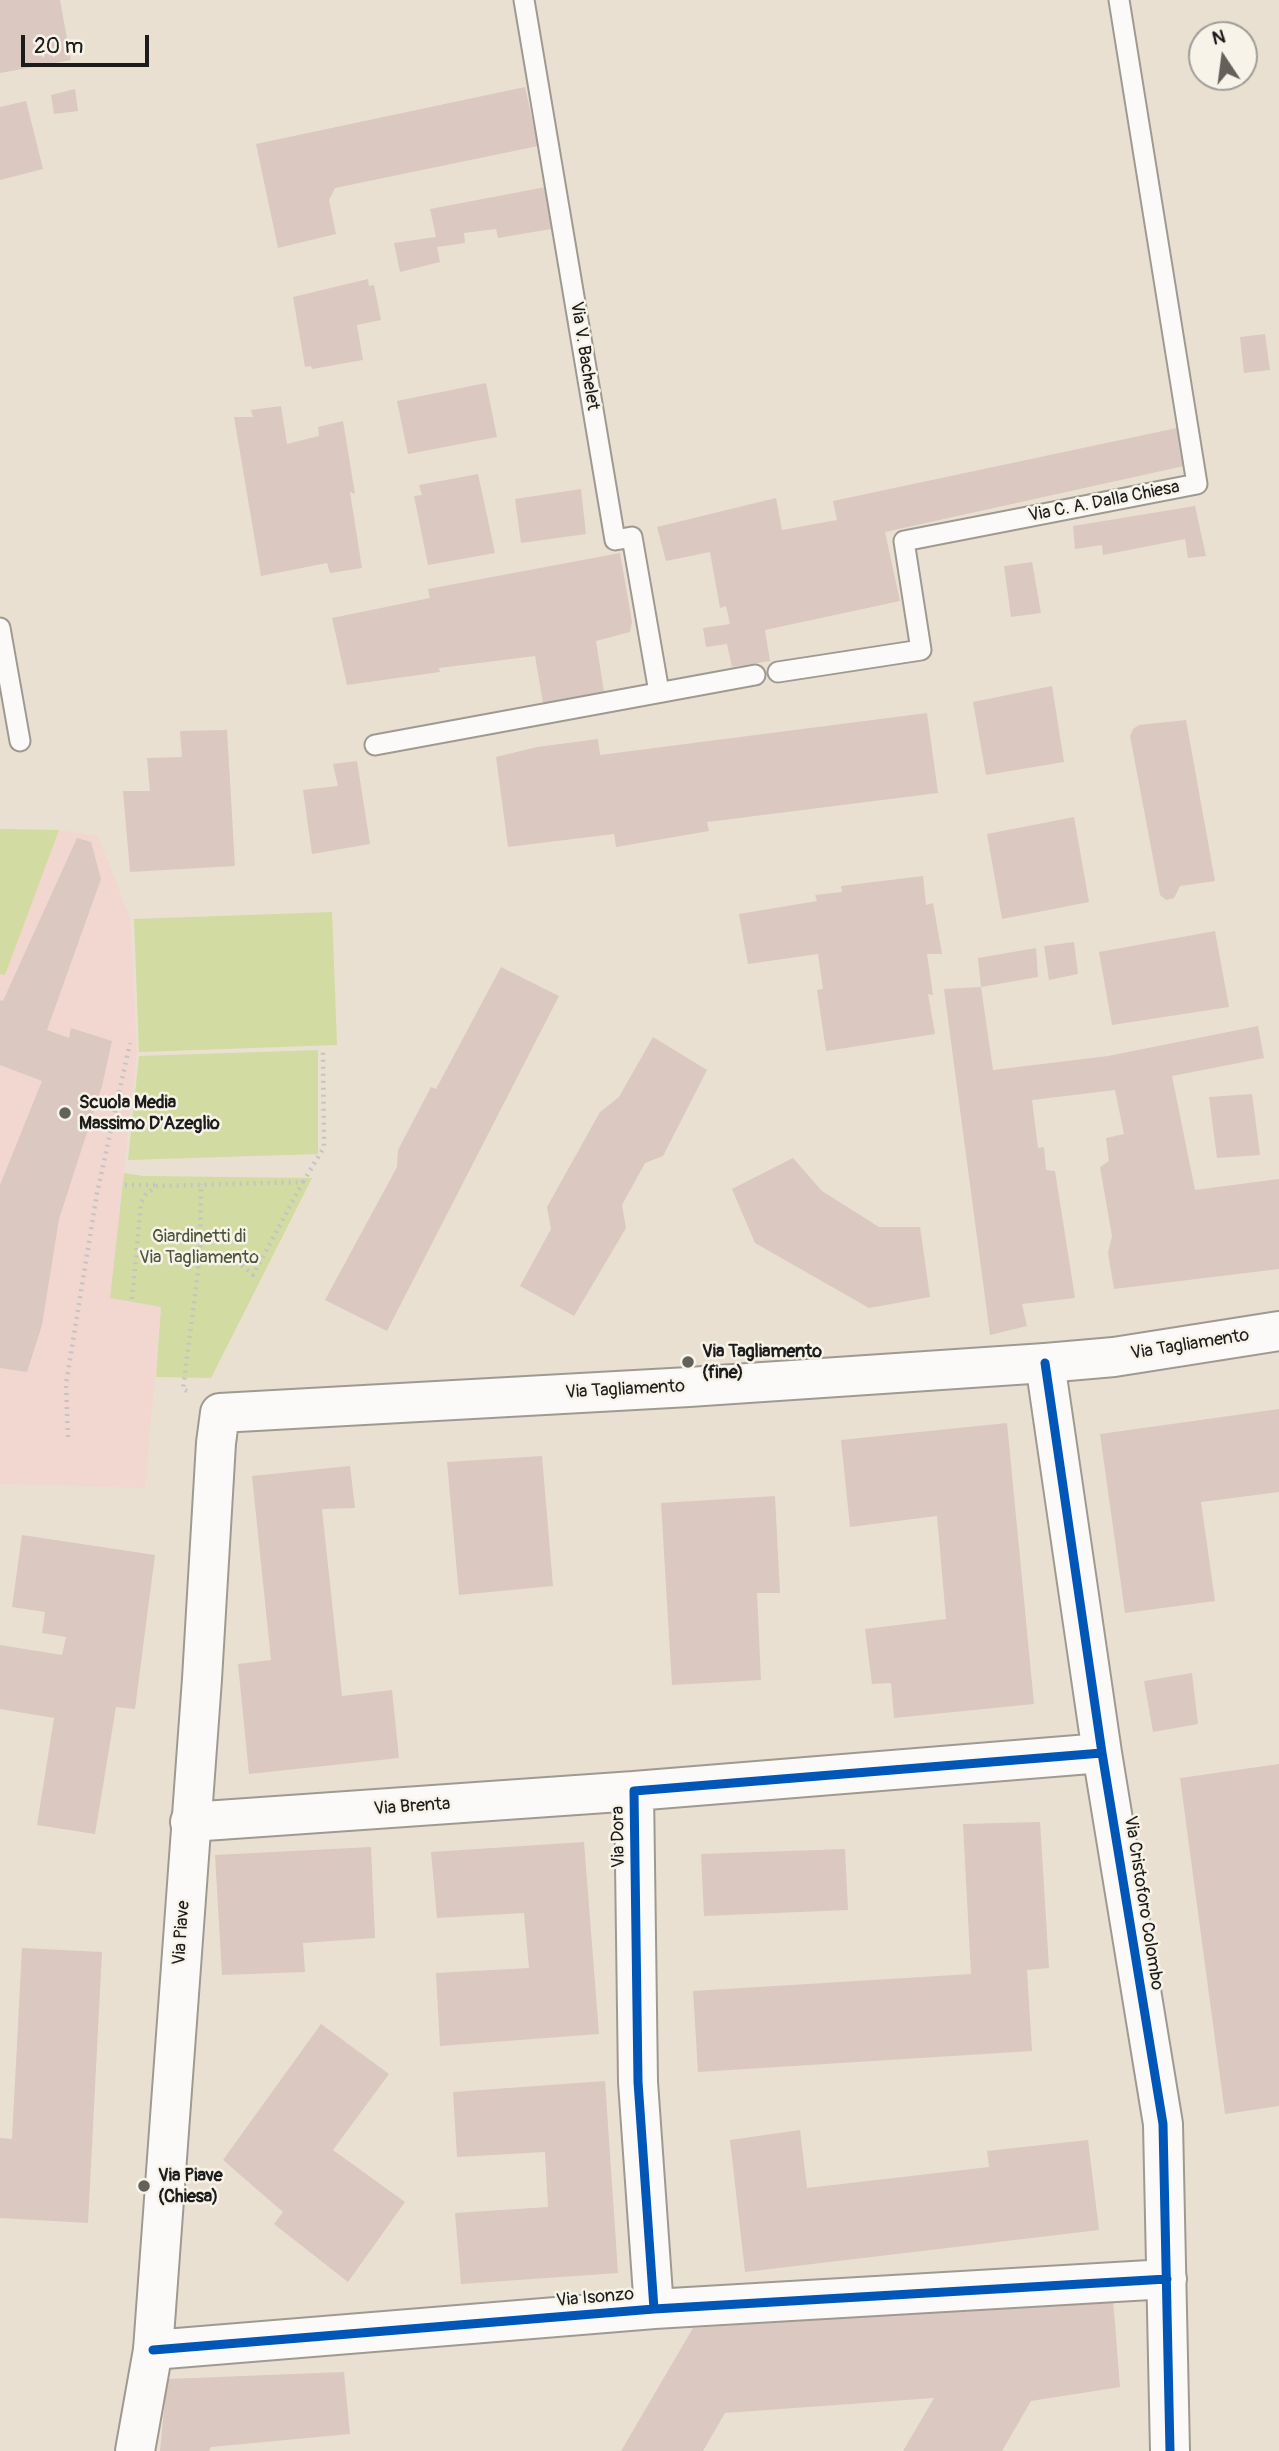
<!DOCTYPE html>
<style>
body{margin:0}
#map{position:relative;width:1279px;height:2451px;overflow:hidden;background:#e9e0d1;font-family:Pangolin,sans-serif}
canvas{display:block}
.north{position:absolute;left:1188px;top:21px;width:70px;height:70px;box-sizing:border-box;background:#f7f3e8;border:2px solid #9f9d96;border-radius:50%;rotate:347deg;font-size:19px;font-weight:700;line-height:28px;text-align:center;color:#1c1c1c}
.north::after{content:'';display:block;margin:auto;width:24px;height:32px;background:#64615b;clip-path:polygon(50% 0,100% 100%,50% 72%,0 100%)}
.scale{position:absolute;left:21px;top:35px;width:128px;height:32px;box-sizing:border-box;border:4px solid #1c1c1c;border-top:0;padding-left:9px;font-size:21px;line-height:24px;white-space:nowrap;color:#1c1c1c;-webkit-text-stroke:5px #f7f3e8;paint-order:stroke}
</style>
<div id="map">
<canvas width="1279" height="2451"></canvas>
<div class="north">N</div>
<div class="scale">20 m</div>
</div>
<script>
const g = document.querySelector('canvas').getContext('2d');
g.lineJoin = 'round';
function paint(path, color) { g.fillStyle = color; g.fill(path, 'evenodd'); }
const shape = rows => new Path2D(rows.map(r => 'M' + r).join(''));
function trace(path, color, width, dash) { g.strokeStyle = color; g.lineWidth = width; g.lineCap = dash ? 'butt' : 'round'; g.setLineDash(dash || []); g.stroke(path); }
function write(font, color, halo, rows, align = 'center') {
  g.font = font + ' Pangolin,sans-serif'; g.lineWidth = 5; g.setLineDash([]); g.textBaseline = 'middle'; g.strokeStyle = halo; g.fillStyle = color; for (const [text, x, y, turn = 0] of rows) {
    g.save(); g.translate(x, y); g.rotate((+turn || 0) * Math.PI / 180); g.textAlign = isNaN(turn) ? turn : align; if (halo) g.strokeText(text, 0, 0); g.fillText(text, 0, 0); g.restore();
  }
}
paint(shape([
 [0,829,59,830,98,836,130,918,137,1052,110,1298,161,1307,145,1488,0,1484]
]), '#f1d7d0');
paint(shape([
 [0,829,59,830,5,975,0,974],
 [332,912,337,1045,139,1052,134,919],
 [318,1050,318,1154,128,1160,139,1056],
 [124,1173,143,1176,312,1178,211,1378,156,1377,161,1307,110,1298]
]), '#d1dba2');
paint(shape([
 [0,0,60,0,71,60,0,73],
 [525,87,538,146,335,188,329,200,336,234,278,248,256,144],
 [75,89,78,111,54,114,51,95],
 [26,101,43,169,0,180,0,107],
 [551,186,557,228,498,238,496,229,464,233,465,243,437,247,440,262,400,272,394,243,436,237,430,209],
 [368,279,369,286,374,285,381,320,357,325,363,360,312,369,311,366,305,367,293,297],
 [1265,334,1270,370,1244,373,1240,337],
 [486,383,497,437,408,454,397,401],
 [281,406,287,444,319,436,318,427,343,421,355,494,350,492,362,568,330,573,327,563,261,576,234,417,253,417,251,410],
 [1177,428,1184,466,885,532,900,601,765,630,770,661,732,667,727,644,706,647,703,628,730,624,726,606,720,608,710,552,666,561,657,527,776,498,782,530,837,520,833,501],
 [478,474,495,553,428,565,414,496,422,495,419,485],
 [581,489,586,534,521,543,515,499],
 [1195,506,1206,556,1188,558,1185,539,1103,555,1102,545,1075,549,1073,526],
 [620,553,632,622,630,632,596,641,604,692,543,703,535,656,439,668,440,672,347,685,332,618,430,598,428,589],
 [1032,562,1041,613,1011,617,1004,566],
 [1052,686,1064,762,986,775,973,702],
 [927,713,938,793,707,822,709,831,616,847,614,834,508,847,496,757,537,747,598,739,600,755],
 [1186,720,1215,881,1180,886,1174,898,1166,900,1160,895,1130,736,1133,729,1139,725],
 [227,730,235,866,130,872,123,791,150,791,147,758,182,757,180,731],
 [357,761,370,844,312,854,303,790,338,786,333,764],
 [1074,817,1089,902,1002,919,987,834],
 [77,838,91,842,101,879,47,1030,69,1038,71,1028,112,1041,102,1086,59,1219,42,1325,27,1372,0,1368,0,1185,42,1081,0,1065,0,1000,3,1001],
 [923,876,926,905,933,903,942,954,927,954,933,995,928,994,935,1034,826,1051,817,990,823,989,818,954,748,964,739,914,817,901,815,895,842,892,841,886],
 [1215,931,1229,1007,1112,1025,1099,952],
 [1074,942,1078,974,1049,980,1044,946],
 [1036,948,1038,977,981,987,978,958],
 [501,967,559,996,387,1331,325,1300,397,1167,398,1150,431,1087,436,1089],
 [981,987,993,1070,1108,1056,1258,1026,1264,1058,1172,1076,1195,1190,1279,1179,1279,1269,1114,1289,1108,1253,1112,1236,1100,1167,1109,1161,1106,1138,1124,1134,1115,1090,1032,1100,1038,1148,1044,1147,1046,1170,1055,1171,1075,1298,1022,1304,1027,1326,990,1335,944,989],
 [653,1037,707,1070,663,1156,645,1163,622,1205,626,1228,574,1316,520,1286,551,1229,547,1207,600,1112,619,1097],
 [1252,1094,1260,1155,1217,1158,1209,1097],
 [793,1158,822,1191,879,1227,920,1227,930,1297,869,1308,755,1243,732,1189],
 [1279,1409,1279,1492,1201,1502,1215,1601,1125,1613,1100,1434],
 [1007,1423,1034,1704,894,1718,891,1683,872,1684,865,1629,946,1619,937,1516,850,1527,841,1440],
 [542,1456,553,1586,459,1595,447,1462],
 [350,1466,355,1508,322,1509,342,1696,392,1690,399,1758,249,1774,238,1664,271,1660,252,1476],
 [775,1496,780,1593,757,1593,761,1680,672,1685,661,1503],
 [22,1535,155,1555,135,1709,116,1707,95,1834,37,1825,54,1718,0,1709,0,1645,62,1655,66,1637,42,1633,45,1612,12,1607],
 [1192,1673,1198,1724,1153,1732,1144,1681],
 [1279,1764,1279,2106,1225,2114,1180,1778],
 [1040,1822,1049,1968,1027,1970,1032,2051,698,2072,693,1991,971,1974,963,1824],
 [584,1842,599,2034,440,2046,436,1973,529,1968,524,1913,437,1918,431,1852],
 [371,1847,375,1938,303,1943,305,1972,222,1975,215,1855],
 [845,1849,848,1910,704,1916,701,1854],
 [22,1948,102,1952,88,2223,0,2218,0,2138,12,2139],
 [321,2024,389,2074,333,2150,405,2202,348,2282,274,2224,283,2212,223,2160],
 [605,2081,618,2273,461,2284,455,2213,548,2207,545,2152,457,2157,453,2092],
 [800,2130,807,2188,989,2167,987,2151,1088,2140,1099,2230,745,2272,730,2140],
 [1113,2299,1120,2387,1031,2401,1002,2451,903,2451,934,2398,725,2413,703,2451,621,2451,693,2328],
 [344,2372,350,2434,211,2447,209,2451,160,2451,167,2379]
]), '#dbc8c0');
const lane = shape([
 [524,0,615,540,632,537,659,692],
 [0,628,20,741],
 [778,672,921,650,904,541,1197,484,1119,0],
 [375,745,755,675]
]);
const street = shape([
 [1045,1363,1102,1753,1163,2124,1170,2451],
 [190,1822,634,1791],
 [654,2309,638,2082,634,1791,1102,1753],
 [153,2350,654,2309,1167,2279]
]);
const secondary = shape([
 [135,2451,153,2350,202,1679,216,1443,220,1413,689,1387,1045,1363,1114,1357,1279,1331]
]);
trace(lane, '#9f9a91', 23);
trace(street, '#9f9a91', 42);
trace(secondary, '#9f9a91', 42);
trace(shape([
 [303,1182,324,1147,323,1051],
 [125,1185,156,1185],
 [132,1299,141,1203,146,1194,157,1186,303,1182,253,1275,232,1257,137,1254],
 [187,1391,183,1389,200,1255,201,1184],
 [68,1437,66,1384,97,1193,130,1043]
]), '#c6c4c1', 4.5, [2, 5]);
trace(lane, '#fcfaf8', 19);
trace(street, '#fcfaf8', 38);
trace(secondary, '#fcfaf8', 38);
trace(shape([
 [1045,1363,1102,1753,1163,2124,1170,2451],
 [654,2309,638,2082,634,1791,1102,1753],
 [153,2350,654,2309,1167,2279]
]), '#0057b8', 9);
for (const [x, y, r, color] of [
 [65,1113,7,"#64615b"],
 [688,1362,7,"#64615b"],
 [144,2186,7,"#64615b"]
]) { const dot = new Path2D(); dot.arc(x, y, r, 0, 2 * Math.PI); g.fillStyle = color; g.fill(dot); trace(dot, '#f7f3e8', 2.5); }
write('18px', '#1c1c1c', '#f7f3e8', [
 ["Via V. Bachelet",584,356,81],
 ["Via C. A. Dalla Chiesa",1104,502,-11],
 ["Via Tagliamento",1190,1345,-9],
 ["Via Tagliamento",625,1390,-3],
 ["Via Brenta",412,1807,-4],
 ["Via Dora",619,1837,-91],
 ["Via Cristoforo Colombo",1143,1903,81],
 ["Via Piave",182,1933,-86],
 ["Via Isonzo",595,2298,-5]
]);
write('bold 18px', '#1c1c1c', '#f7f3e8', [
 ["Scuola Media",79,1103],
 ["Massimo D'Azeglio",79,1124],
 ["Via Tagliamento",702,1352],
 ["(fine)",702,1373],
 ["Via Piave",158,2176],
 ["(Chiesa)",158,2197]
], 'left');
write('18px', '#4c5439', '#f7f3e8', [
 ["Giardinetti di",199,1237],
 ["Via Tagliamento",199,1258]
]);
</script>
